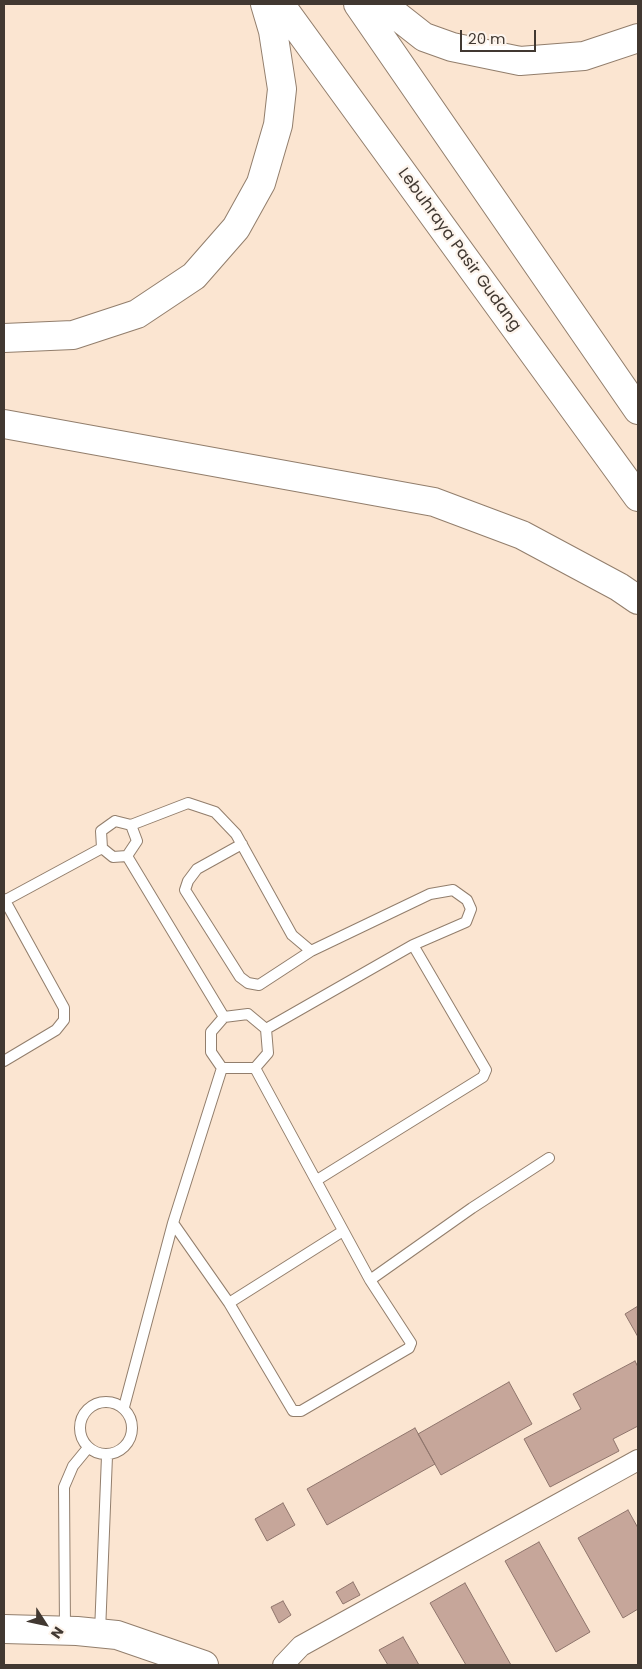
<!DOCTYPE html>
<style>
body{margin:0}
#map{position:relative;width:642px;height:1669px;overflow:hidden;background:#fbe5d1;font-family:Poppins,sans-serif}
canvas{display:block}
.frame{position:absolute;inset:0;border:5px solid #413831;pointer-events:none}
.north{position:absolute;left:20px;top:1599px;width:50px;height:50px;-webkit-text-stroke:4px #fdf4ec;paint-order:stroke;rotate:125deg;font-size:14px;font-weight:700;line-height:20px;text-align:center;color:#413831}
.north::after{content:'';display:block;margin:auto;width:18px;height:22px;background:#413831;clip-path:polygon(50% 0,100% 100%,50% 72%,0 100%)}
.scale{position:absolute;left:460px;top:30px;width:76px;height:22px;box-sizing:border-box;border:2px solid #413831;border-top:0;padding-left:6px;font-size:15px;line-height:18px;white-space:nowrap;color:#413831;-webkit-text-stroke:4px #fdf4ec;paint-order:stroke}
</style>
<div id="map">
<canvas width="642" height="1669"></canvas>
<div class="frame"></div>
<div class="north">N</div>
<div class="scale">20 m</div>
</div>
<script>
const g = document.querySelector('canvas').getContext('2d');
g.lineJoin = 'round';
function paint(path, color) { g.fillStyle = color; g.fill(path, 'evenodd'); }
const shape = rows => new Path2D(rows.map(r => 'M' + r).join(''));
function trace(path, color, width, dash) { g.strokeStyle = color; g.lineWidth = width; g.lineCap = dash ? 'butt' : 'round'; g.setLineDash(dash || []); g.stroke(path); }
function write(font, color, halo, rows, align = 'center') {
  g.font = font + ' Poppins,sans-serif'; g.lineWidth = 4.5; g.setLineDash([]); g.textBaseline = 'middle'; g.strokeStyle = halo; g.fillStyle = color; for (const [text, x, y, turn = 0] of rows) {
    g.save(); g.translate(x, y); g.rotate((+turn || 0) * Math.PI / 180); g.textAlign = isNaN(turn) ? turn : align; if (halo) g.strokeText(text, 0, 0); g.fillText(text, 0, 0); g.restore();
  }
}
const building = shape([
 [638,1306,638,1337,625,1314,638,1306],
 [635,1361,638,1367,638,1426,613,1439,619,1451,550,1487,524,1439,581,1409,573,1394,635,1361],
 [509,1382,532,1424,441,1475,418,1434,509,1382],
 [415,1428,435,1464,327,1525,307,1489,415,1428],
 [283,1503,295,1525,267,1541,255,1519,283,1503],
 [628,1510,638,1528,638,1609,623,1618,578,1538,628,1510],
 [539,1542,590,1632,556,1652,505,1561,539,1542],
 [353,1582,360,1595,343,1604,336,1592,353,1582],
 [465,1583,511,1665,466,1665,430,1603,465,1583],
 [283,1601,291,1615,279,1623,271,1607,283,1601],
 [403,1637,419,1665,388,1665,379,1650,403,1637]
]);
paint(building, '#c6a69a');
trace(building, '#8f756c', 1);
const lane = shape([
 [115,821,131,825,137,841,127,856,113,857,102,848,101,831,115,821],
 [131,825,188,803,215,812,236,834,292,935,311,951,430,894,453,890,467,900,471,909,466,922,413,945,266,1029],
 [242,844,197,869,188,881,185,890,240,977,248,983,259,985,311,951],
 [127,856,224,1017],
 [4,899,64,1008,64,1020,56,1030,4,1061],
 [4,901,102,848],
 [248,1014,266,1029,268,1053,255,1068,222,1068,211,1052,211,1032,224,1017,248,1014],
 [317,1180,483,1077,486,1070,413,945],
 [173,1223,229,1303,343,1231],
 [370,1280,472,1208,549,1158],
 [229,1303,293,1411,301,1411,409,1348,411,1343,370,1280,255,1068],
 '80 1428a26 26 0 1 1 52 0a26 26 0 1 1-52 0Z',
 [124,1407,173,1223,222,1068],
 [65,1630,64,1487,73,1466,87,1449],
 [100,1632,107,1456]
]);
const street = shape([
 [283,1665,301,1646,638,1460]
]);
const secondary = shape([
 [4,1629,77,1631,117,1635,204,1665]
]);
const highway = shape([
 [280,4,638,497],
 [358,4,638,410],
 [382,4,424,37,452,47,520,61,584,56,638,38],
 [4,338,73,335,137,314,194,276,236,228,261,183,278,125,282,89,273,31,265,4],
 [4,424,434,502,522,535,619,587,638,600]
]);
trace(lane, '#927e6c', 12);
trace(street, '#927e6c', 22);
trace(secondary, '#927e6c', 30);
trace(highway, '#927e6c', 30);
trace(lane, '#fff', 10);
trace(street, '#fff', 20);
trace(secondary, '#fff', 28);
trace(highway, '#fff', 28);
write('16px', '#413831', '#fdf4ec', [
 ["Lebuhraya Pasir Gudang",459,250,54]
]);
</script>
